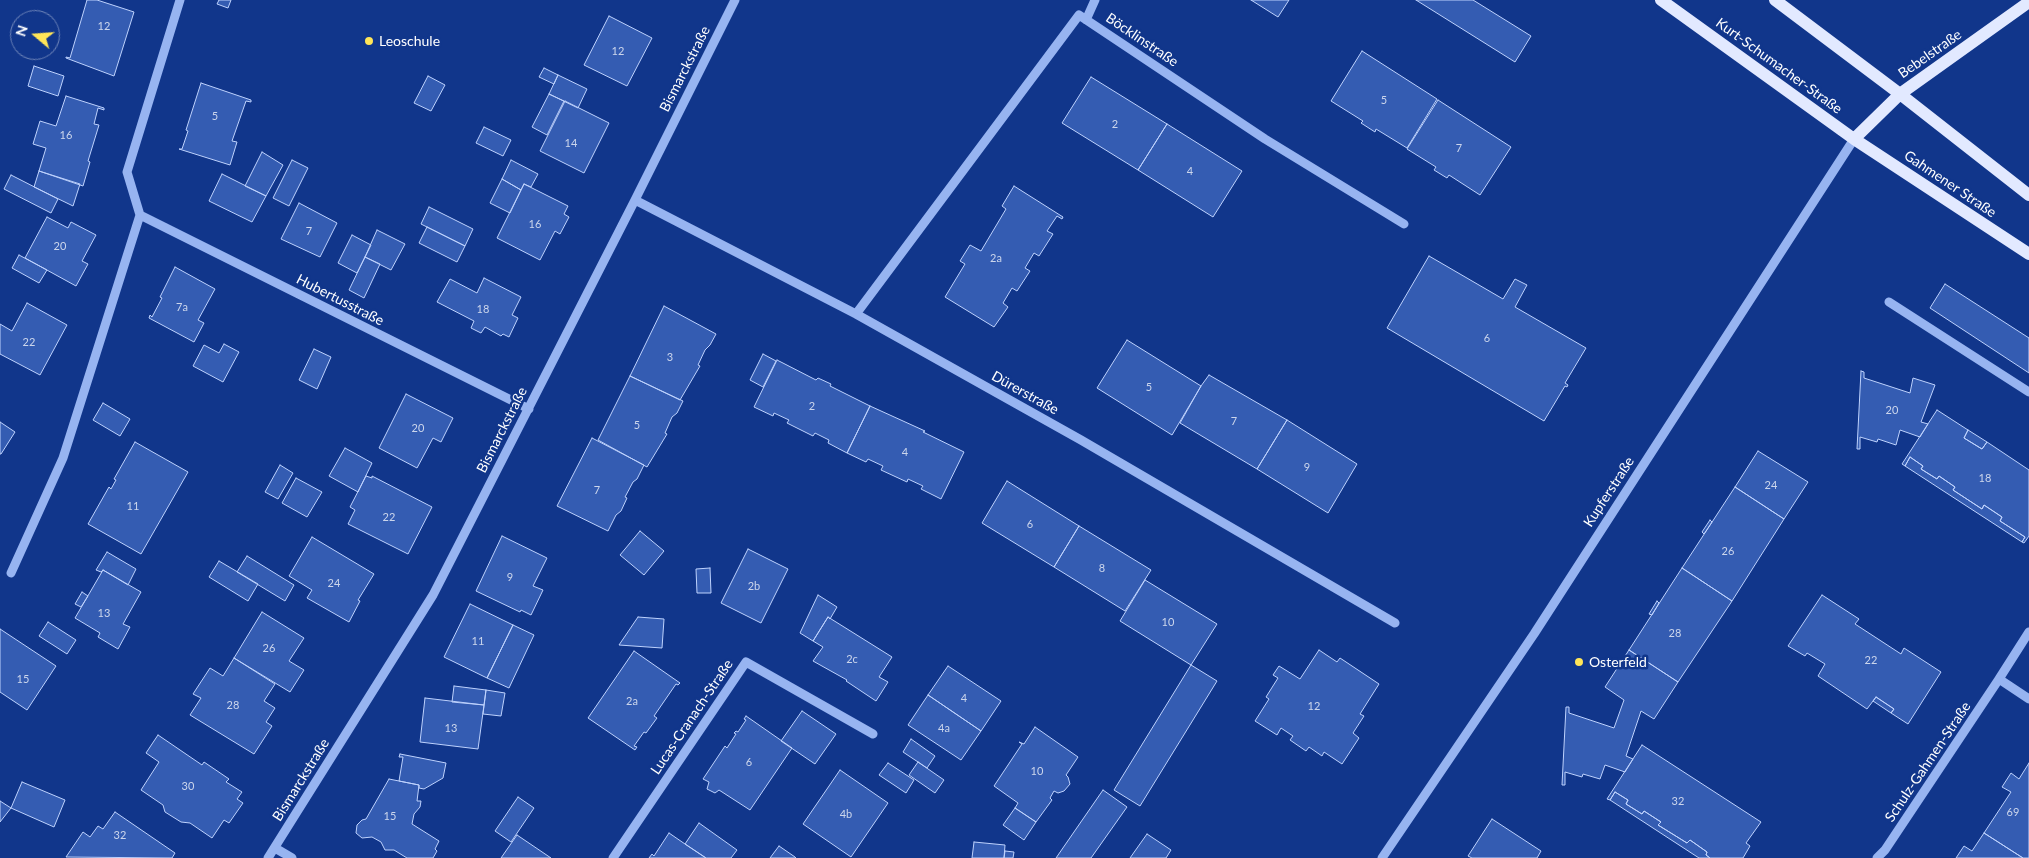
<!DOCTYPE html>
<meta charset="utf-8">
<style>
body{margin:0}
#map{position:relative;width:2029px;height:858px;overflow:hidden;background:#11368b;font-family:Lato,sans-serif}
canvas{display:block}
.north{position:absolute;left:10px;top:10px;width:50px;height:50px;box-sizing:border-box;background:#11368b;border:1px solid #7086b9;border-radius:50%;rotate:288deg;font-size:14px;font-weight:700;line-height:20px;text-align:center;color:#fff}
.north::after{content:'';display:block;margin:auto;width:18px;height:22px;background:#ffe558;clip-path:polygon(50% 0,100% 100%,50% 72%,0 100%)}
</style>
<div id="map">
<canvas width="2029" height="858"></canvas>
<div class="north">N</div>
</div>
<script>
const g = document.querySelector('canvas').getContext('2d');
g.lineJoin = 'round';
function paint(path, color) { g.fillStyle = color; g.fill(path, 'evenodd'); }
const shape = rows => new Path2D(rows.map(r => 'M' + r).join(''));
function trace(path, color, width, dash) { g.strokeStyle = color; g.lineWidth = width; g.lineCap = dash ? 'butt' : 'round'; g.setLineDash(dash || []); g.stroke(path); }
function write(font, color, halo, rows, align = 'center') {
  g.font = font + ' Lato,sans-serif'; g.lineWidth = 5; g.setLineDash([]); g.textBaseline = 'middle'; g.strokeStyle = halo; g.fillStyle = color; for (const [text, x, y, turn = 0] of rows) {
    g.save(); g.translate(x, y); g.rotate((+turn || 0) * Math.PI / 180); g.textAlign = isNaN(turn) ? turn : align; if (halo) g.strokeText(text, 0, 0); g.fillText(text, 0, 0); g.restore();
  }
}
const building = shape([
 [87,0,97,0,134,12,114,76,66,58,66,57,70,58,87,0],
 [219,0,231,0,228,8,217,4,219,0],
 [1251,0,1289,0,1278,17,1251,0],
 [1416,0,1473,0,1531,36,1515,62,1416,0],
 [609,16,652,38,627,86,584,65,609,16],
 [1362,51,1437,99,1407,148,1376,129,1375,132,1361,123,1363,121,1331,101,1362,51],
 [34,66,64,76,58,96,28,86,34,66],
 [544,68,558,75,554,84,539,77,544,68],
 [558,75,587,89,578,108,549,94,558,75],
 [428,76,445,85,431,111,414,103,428,76],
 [1091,77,1167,124,1138,170,1062,123,1091,77],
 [201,83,251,100,251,102,246,101,232,141,237,142,230,165,179,149,182,149,188,131,186,130,201,83],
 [549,94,564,101,547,135,532,127,549,94],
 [66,96,104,108,104,110,98,108,94,124,99,125,88,161,90,162,83,186,39,171,46,148,33,144,40,121,56,126,66,96],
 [1438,100,1511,147,1480,195,1449,175,1447,178,1434,170,1436,167,1407,149,1438,100],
 [565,101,609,123,584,173,540,151,565,101],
 [1167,124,1242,171,1213,217,1138,170,1167,124],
 [484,127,511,140,503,156,476,143,484,127],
 [262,152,283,165,266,196,245,186,262,152],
 [292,160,308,168,289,206,273,198,292,160],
 [511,160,538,174,531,187,524,184,521,190,502,179,511,160],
 [39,171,80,184,73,206,34,187,39,171],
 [222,174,266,196,252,222,209,201,222,174],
 [11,175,58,199,51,213,4,189,11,175],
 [502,179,521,190,510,213,490,203,502,179],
 [524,184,568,206,564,214,569,217,560,234,555,231,540,260,497,238,524,184],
 [1014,186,1063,217,1062,219,1057,216,1047,231,1053,234,1039,256,1034,253,1025,268,1030,271,1017,291,1012,288,1003,303,1008,307,994,327,945,297,965,264,960,261,970,245,981,251,1006,209,1002,206,1014,186],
 [299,203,337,223,320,257,281,239,299,203],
 [429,207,473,229,465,246,421,224,429,207],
 [47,217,68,228,71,222,96,235,82,261,88,264,76,286,25,258,47,217],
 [427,227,465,246,457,262,419,243,427,227],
 [377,230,405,244,391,270,365,257,377,230],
 [352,235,371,245,357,273,338,263,352,235],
 [19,255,47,270,39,283,12,268,19,255],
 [1429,256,1503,299,1515,279,1527,285,1515,307,1586,348,1565,383,1568,385,1567,387,1565,386,1544,421,1387,328,1429,256],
 [365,257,380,264,364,298,349,290,365,257],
 [175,267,215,289,198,320,204,323,194,342,149,318,150,315,152,317,162,298,160,297,175,267],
 [484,278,521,297,512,315,518,318,509,337,503,334,501,336,485,327,481,333,471,328,474,321,437,302,450,279,477,293,484,278],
 [1945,284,2029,338,2029,373,1930,308,1945,284],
 [27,303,67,325,40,375,0,354,0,324,12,331,27,303],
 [664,306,716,334,710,345,705,350,698,365,700,366,680,400,630,376,664,306],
 [1127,340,1201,386,1172,435,1097,388,1127,340],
 [224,344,239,352,223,382,193,366,204,345,219,353,224,344],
 [314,349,331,357,317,389,299,380,314,349],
 [763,354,776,361,763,387,750,380,763,354],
 [777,360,816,380,818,378,831,384,830,386,870,406,847,453,828,443,829,440,815,433,813,436,787,423,789,420,774,413,773,416,754,407,777,360],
 [1861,371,1864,372,1864,378,1910,393,1913,378,1935,385,1921,422,1928,424,1920,437,1900,430,1896,445,1878,439,1877,442,1860,437,1860,449,1857,449,1861,371],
 [1209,375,1287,420,1257,469,1180,423,1201,386,1209,375],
 [630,376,683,401,677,413,672,417,665,433,667,434,647,467,598,440,630,376],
 [406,394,453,418,441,442,433,438,417,468,379,448,406,394],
 [103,403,130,419,120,436,93,420,103,403],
 [870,406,925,431,923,432,964,452,941,499,921,489,923,486,908,479,907,482,881,470,883,466,868,459,866,462,847,453,870,406],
 [1937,410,1968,430,1964,438,1982,449,1987,442,2029,470,2029,536,2024,543,2022,542,2025,537,2000,521,2002,517,1984,505,1982,509,1953,490,1955,487,1939,476,1937,479,1921,469,1923,466,1910,457,1905,466,1902,464,1937,410],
 [1287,420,1357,464,1328,513,1257,469,1287,420],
 [0,422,15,432,1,454,0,454,0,422],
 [1968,430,1987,442,1982,449,1964,438,1968,430],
 [592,438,644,465,637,479,633,482,625,497,627,498,621,511,616,515,608,531,557,506,592,438],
 [135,442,188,472,141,554,88,524,109,487,111,489,116,480,114,479,135,442],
 [345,448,372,463,358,492,329,476,345,448],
 [1758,451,1808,482,1784,519,1735,487,1758,451],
 [1910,457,1923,466,1921,469,1937,479,1939,476,1955,487,1953,490,1982,509,1984,505,2002,517,2000,521,2025,537,2022,542,1905,466,1910,457],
 [280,465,293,473,278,499,265,492,280,465],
 [366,476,372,478,372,476,432,507,408,554,348,524,355,510,350,507,366,476],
 [296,478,322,492,307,517,282,503,296,478],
 [1007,481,1079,526,1054,567,982,523,1007,481],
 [1735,487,1784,519,1732,601,1682,568,1735,487],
 [1710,520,1712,522,1704,534,1702,532,1710,520],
 [1079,526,1151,570,1125,611,1054,567,1079,526],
 [640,531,664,551,644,575,620,555,640,531],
 [502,536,547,558,533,586,543,590,531,615,521,610,520,612,476,591,502,536],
 [312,537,374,574,358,600,360,601,349,622,307,598,312,590,289,576,312,537],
 [748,549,788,569,761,623,721,603,748,549],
 [107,552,136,569,128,585,103,570,101,572,96,570,107,552],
 [247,556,294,585,285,601,237,572,247,556],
 [219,561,258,584,248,601,209,577,219,561],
 [710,568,711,593,697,593,696,569,710,568],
 [1682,568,1732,601,1678,682,1629,650,1682,568],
 [103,570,141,592,123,624,130,627,118,649,98,637,100,633,75,618,103,570],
 [1145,580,1217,624,1191,665,1120,621,1145,580],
 [82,592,88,596,81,607,75,604,82,592],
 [818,595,837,607,830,619,828,617,813,641,800,633,818,595],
 [1822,595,1859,619,1855,624,1901,654,1904,648,1941,672,1908,724,1891,713,1894,709,1876,697,1867,709,1818,676,1825,664,1807,653,1805,656,1788,646,1822,595],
 [1657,601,1659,603,1652,615,1649,614,1657,601],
 [470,604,513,625,487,678,444,657,470,604],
 [262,612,304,638,289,661,304,670,290,692,234,658,262,612],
 [638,617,664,619,662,648,619,645,638,617],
 [828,617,892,657,879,677,888,682,876,701,846,681,847,680,813,661,823,647,813,641,828,617],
 [48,622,76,640,67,654,39,636,48,622],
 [513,625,534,635,509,688,487,678,513,625],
 [0,629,56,666,27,710,0,692,0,629],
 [1319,650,1337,662,1340,658,1379,684,1360,714,1364,716,1353,733,1359,738,1342,764,1324,752,1322,756,1309,747,1306,751,1290,740,1293,736,1281,728,1277,735,1255,721,1269,699,1266,697,1278,678,1273,675,1279,666,1300,679,1319,650],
 [1629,650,1678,682,1654,719,1641,711,1626,756,1633,759,1625,772,1605,765,1600,779,1583,774,1582,777,1565,772,1565,785,1562,785,1566,707,1569,707,1569,713,1614,728,1624,700,1605,687,1629,650],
 [634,651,680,683,678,685,676,684,654,716,657,718,646,733,644,732,634,746,637,747,635,750,588,718,634,651],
 [234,658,275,684,264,701,275,708,266,722,272,726,254,754,190,715,201,698,193,694,210,668,223,676,234,658],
 [1191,665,1217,681,1140,806,1114,790,1191,665],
 [948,666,1001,701,981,731,928,695,948,666],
 [454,686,486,690,484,705,452,702,454,686],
 [486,690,505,693,501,716,483,714,486,690],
 [928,695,981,731,961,760,908,725,928,695],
 [1876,697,1894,709,1891,713,1873,701,1876,697],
 [425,698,484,705,478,749,420,742,425,698],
 [802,711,836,734,815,764,781,741,802,711],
 [746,716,792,748,750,810,719,790,715,793,707,789,709,782,703,779,725,746,727,748,736,734,734,733,736,731,738,732,746,720,744,719,746,716],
 [1035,727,1078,757,1066,775,1068,777,1070,784,1064,791,1058,793,1054,791,1050,798,1052,800,1036,822,1015,808,1018,803,994,786,1022,744,1019,742,1024,744,1035,727],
 [158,735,202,765,204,762,229,779,226,782,242,792,237,799,243,803,229,823,224,820,212,838,190,823,181,822,165,812,163,805,141,790,159,762,146,753,158,735],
 [911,739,935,756,927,768,903,752,911,739],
 [1642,745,1761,822,1746,843,1750,846,1743,858,1710,858,1706,855,1707,852,1690,840,1687,843,1658,825,1661,822,1644,811,1642,814,1626,804,1628,800,1615,792,1610,800,1607,799,1642,745],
 [400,754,446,763,443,778,424,789,419,788,419,785,399,781,403,757,399,757,400,754],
 [918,762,944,780,935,793,909,775,918,762],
 [888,763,914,780,906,793,879,775,888,763],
 [2029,763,2029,858,2023,858,1984,833,2011,792,2002,787,2011,773,2019,779,2029,763],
 [840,770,888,803,851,857,803,824,840,770],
 [389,779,419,785,417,801,421,801,420,807,414,814,412,824,439,841,435,849,437,851,433,858,407,858,394,850,385,850,381,842,372,837,362,838,356,833,357,825,362,820,366,819,389,779],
 [22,782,65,800,54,827,11,808,22,782],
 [1103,790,1127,807,1091,858,1056,858,1103,790],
 [1615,792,1628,800,1626,804,1642,814,1644,811,1661,822,1658,825,1687,843,1690,840,1707,852,1706,855,1710,858,1699,858,1610,800,1615,792],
 [518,797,534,808,511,842,495,831,518,797],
 [0,801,11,808,0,822,0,801],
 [1015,808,1036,822,1024,840,1003,825,1015,808],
 [115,812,175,853,172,858,66,857,83,832,90,837,98,826,103,829,115,812],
 [1492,819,1541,851,1537,858,1472,858,1468,856,1492,819],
 [699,823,737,850,731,858,706,858,685,844,699,823],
 [669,833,685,844,706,858,649,858,652,854,654,856,669,833],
 [1984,833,2023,858,1956,858,1964,846,1972,851,1984,833],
 [1147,834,1171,850,1166,858,1130,858,1147,834],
 [517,835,551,858,501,858,517,835],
 [974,842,1005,845,1004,858,972,858,974,842],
 [779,846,795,857,796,858,770,858,779,846],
 [1005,851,1014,852,1013,858,1004,858,1005,851]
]);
paint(building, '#345cb2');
trace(building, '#bed2fd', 1);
trace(shape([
 [1086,20,1095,0],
 [635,200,856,314,1081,440,1395,623],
 [140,215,529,409],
 [1889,302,2029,392],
 [856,314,1079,15,1265,139,1404,224],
 [11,573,63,458,140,215,127,172,180,0],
 [1999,679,2029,632],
 [275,848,292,858],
 [268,858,433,595,635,200,735,0],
 [613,858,746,662,873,734],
 [1382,858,1534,634,1854,139],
 [1877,858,1885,850,1999,679,2029,699]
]), '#97b4f1', 9);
trace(shape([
 [1661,0,1854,139,2029,254],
 [1775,0,1900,94,2029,195],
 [1854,139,1900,94,2029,2]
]), '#e2e9ff', 12);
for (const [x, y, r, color] of [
 [369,41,5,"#ffe558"],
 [1579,662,5,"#ffe558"]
]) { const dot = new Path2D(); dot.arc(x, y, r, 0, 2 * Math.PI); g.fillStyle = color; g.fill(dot); trace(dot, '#11368b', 2); }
write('11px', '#ccd6ec', null, [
 ["12",104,26],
 ["12",618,51],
 ["5",1384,100],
 ["5",215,116],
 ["2",1115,124],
 ["16",66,135],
 ["14",571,143],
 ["7",1459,148],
 ["4",1190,171],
 ["16",535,224],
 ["7",309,231],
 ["20",60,246],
 ["2a",996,258],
 ["7a",182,307],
 ["18",483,309],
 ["6",1487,338],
 ["22",29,342],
 ["3",670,357],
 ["5",1149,387],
 ["2",812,406],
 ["20",1892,410],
 ["7",1234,421],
 ["5",637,425],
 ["20",418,428],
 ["4",905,452],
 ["9",1307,467],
 ["18",1985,478],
 ["24",1771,485],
 ["7",597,490],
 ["11",133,506],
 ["22",389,517],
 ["6",1030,524],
 ["26",1728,551],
 ["8",1102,568],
 ["9",510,577],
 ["24",334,583],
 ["2b",754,586],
 ["13",104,613],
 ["10",1168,622],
 ["28",1675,633],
 ["11",478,641],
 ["26",269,648],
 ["2c",852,659],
 ["22",1871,660],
 ["15",23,679],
 ["4",964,698],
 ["2a",632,701],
 ["28",233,705],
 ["12",1314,706],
 ["13",451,728],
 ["4a",944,728],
 ["6",749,762],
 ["10",1037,771],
 ["30",188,786],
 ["32",1678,801],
 ["69",2013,812],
 ["4b",846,814],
 ["15",390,816],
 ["32",120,835]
]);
write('14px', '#fff', '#11368b', [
 ["Böcklinstraße",1142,40,34],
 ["Bebelstraße",1930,54,-35],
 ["Kurt-Schumacher-Straße",1779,66,36],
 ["Bismarckstraße",685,69,-63],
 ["Gahmener Straße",1950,184,34],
 ["Hubertusstraße",340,300,27],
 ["Dürerstraße",1025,393,29],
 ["Bismarckstraße",502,430,-63],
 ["Kupferstraße",1609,492,-57],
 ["Lucas-Cranach-Straße",692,717,-56],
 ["Schulz-Gahmen-Straße",1928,762,-56],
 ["Bismarckstraße",301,780,-58]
]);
write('14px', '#fff', '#11368b', [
 ["Leoschule",379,41],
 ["Osterfeld",1589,662]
], 'left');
</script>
